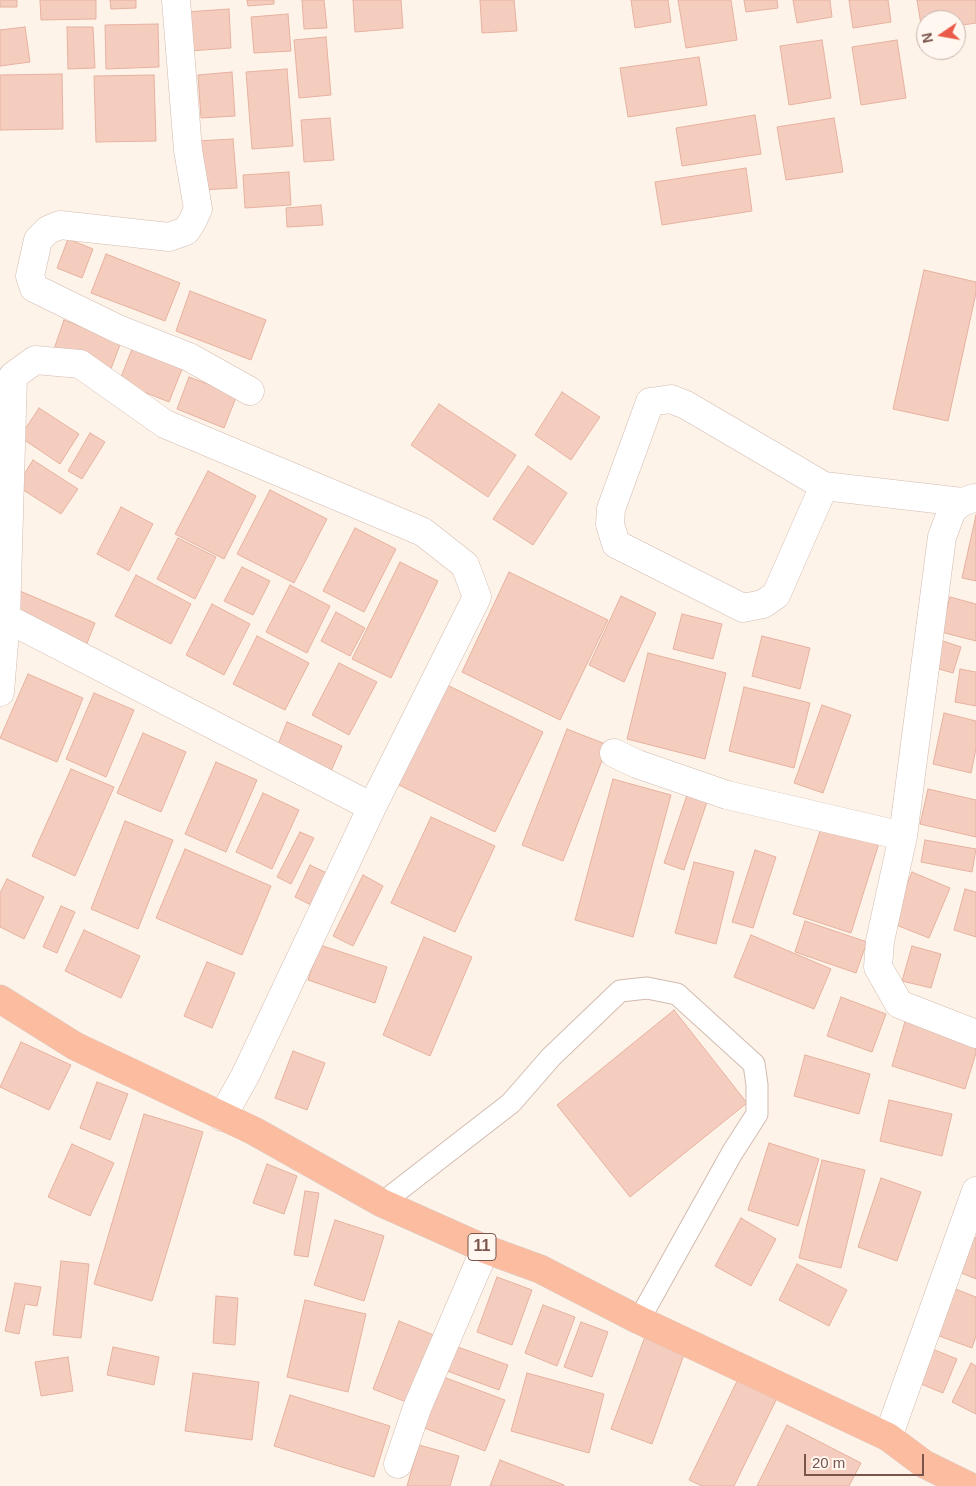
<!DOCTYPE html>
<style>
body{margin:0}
#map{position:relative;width:976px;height:1486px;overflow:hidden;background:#fdf3e9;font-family:Helvetica,sans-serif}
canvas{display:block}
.north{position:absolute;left:916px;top:10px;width:50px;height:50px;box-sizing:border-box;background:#fff7f0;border:1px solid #c9b6ae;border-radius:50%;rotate:258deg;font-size:14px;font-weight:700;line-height:20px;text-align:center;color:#79554b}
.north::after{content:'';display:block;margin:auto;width:18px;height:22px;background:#ea5a4b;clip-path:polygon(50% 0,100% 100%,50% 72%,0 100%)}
.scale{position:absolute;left:804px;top:1454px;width:120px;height:22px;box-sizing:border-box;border:2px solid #79554b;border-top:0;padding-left:6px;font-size:15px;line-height:18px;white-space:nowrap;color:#79554b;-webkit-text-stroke:4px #fff7f0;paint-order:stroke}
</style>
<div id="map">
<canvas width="976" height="1486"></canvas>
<div class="north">N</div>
<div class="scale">20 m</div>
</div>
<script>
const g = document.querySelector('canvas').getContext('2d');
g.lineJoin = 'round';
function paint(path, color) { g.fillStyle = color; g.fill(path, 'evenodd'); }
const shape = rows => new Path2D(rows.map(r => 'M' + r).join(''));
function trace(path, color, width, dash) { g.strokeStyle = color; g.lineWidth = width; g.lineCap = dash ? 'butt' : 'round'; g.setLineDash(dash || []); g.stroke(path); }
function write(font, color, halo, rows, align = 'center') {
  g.font = font + ' Helvetica,sans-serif'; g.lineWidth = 4; g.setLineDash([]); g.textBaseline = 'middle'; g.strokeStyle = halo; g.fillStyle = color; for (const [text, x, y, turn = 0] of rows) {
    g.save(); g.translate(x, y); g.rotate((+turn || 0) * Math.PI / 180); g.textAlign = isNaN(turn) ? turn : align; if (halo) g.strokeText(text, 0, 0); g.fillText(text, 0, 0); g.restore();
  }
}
const building = shape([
 [0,0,17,0,17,7,0,7,0,0],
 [40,0,96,0,96,19,41,20,40,0],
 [110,0,136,0,136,8,111,9,110,0],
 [247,0,274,0,274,4,248,6,247,0],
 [302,0,324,0,327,28,304,29,302,0],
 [353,0,401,0,403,28,355,32,353,0],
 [480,0,514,0,517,31,482,33,480,0],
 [631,0,668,0,671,22,635,28,631,0],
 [678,0,731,0,737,40,686,48,678,0],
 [744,0,777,0,778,8,746,12,744,0],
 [793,0,830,0,832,17,797,23,793,0],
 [849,0,888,0,891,22,853,28,849,0],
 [917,0,976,0,976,23,956,26,956,20,926,20,926,30,922,31,917,0],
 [229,9,231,48,189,51,186,12,229,9],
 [288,14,291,51,254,53,251,17,288,14],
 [158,24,159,67,106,69,105,25,158,24],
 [25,27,30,62,0,66,0,30,25,27],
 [67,27,93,27,95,68,68,69,67,27],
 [326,37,331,95,299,98,294,40,326,37],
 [822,40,831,98,789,105,780,46,822,40],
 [897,40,906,98,861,105,852,47,897,40],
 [699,57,707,105,628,117,620,68,699,57],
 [287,69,293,146,252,149,246,72,287,69],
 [232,72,235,116,201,118,198,75,232,72],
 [62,74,63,129,0,130,0,75,62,74],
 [154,75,156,141,96,142,94,76,154,75],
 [755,115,761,154,682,166,676,128,755,115],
 [330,118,334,160,304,162,301,120,330,118],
 [834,118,843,172,786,180,777,127,834,118],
 [233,139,237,188,201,190,197,141,233,139],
 [746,168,752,211,662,225,655,182,746,168],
 [289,172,291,205,245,208,243,175,289,172],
 [321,205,323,225,287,227,286,208,321,205],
 [68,239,93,249,82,278,57,268,68,239],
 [106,254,180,283,165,321,91,293,106,254],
 [924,270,976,282,976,293,948,421,893,409,924,270],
 [190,291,266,320,251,360,176,331,190,291],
 [64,320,121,342,109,374,53,352,64,320],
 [132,349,182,369,169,402,119,382,132,349],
 [189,377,237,395,224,428,177,409,189,377],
 [562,392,600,417,571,460,535,435,562,392],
 [439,404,516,455,488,497,411,445,439,404],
 [39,408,79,434,60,464,20,437,39,408],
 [90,433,105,442,82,479,68,471,90,433],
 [33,460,78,489,61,514,17,486,33,460],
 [528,466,567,493,533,545,493,519,528,466],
 [208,471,256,496,224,559,175,534,208,471],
 [270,490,327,519,294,583,237,554,270,490],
 [121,507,153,524,129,571,97,554,121,507],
 [976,515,976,581,962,578,976,515],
 [355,528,396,549,364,612,323,591,355,528],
 [178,538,216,557,195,599,157,579,178,538],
 [400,562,438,581,391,678,352,659,400,562],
 [242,567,270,581,253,615,224,601,242,567],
 [509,572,608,620,560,720,462,672,509,572],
 [136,575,191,604,171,644,115,616,136,575],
 [290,585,330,606,307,653,266,632,290,585],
 [20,591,95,623,82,656,6,623,20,591],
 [621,596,656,613,624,682,589,665,621,596],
 [950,597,976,604,976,641,941,632,950,597],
 [212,604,250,624,224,675,186,655,212,604],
 [336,612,365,628,350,656,321,641,336,612],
 [682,614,722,624,713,659,673,649,682,614],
 [257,636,309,663,285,710,233,684,257,636],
 [762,636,810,648,800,689,752,676,762,636],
 [940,640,961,647,953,673,932,667,940,640],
 [648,653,726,673,705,759,627,739,648,653],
 [339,663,377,682,349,735,312,715,339,663],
 [960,669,976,672,976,706,955,702,960,669],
 [28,674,83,698,57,762,0,738,28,674],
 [445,684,543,732,495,832,397,784,445,684],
 [744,687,810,703,794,768,729,751,744,687],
 [94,693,134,710,106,777,66,759,94,693],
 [822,705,851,715,823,793,794,783,822,705],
 [944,713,976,721,976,749,971,773,933,764,944,713],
 [287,722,342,746,325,785,271,762,287,722],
 [567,729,608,745,563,861,522,845,567,729],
 [143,733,186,752,161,812,117,793,143,733],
 [216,762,257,780,226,852,185,834,216,762],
 [71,769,114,787,75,876,32,856,71,769],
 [613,779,671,795,633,937,575,920,613,779],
 [689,789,709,796,684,870,664,863,689,789],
 [928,789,976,800,976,837,920,824,928,789],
 [263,793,299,810,272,869,236,852,263,793],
 [431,817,495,846,455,932,391,903,431,817],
 [125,821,173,840,138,929,91,909,125,821],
 [822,825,879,843,851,933,793,914,822,825],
 [300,832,314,838,291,884,277,877,300,832],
 [925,840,976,849,972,872,921,862,925,840],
 [185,849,271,886,242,955,156,918,185,849],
 [755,850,776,857,753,928,732,922,755,850],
 [694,862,734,872,716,944,675,933,694,862],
 [310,865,331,875,315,907,295,897,310,865],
 [912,872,950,888,929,938,891,923,912,872],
 [363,875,383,886,353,946,333,936,363,875],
 [7,879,44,897,24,939,0,927,0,893,7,879],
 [965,889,976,892,976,937,954,930,965,889],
 [61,906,75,912,57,953,43,947,61,906],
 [805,921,867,942,856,973,795,952,805,921],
 [84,930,140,956,121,998,65,971,84,930],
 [751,935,831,969,814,1009,734,977,751,935],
 [424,937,472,957,430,1056,383,1035,424,937],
 [320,945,387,967,375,1003,308,980,320,945],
 [912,946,941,954,931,988,902,981,912,946],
 [207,962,235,973,212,1028,184,1016,207,962],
 [841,997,886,1014,872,1052,827,1036,841,997],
 [674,1010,747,1103,630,1197,557,1105,674,1010],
 [906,1018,976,1040,976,1053,965,1089,892,1066,906,1018],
 [21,1042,71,1065,49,1110,0,1087,21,1042],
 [293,1051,325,1063,307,1110,275,1098,293,1051],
 [805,1055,870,1074,859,1114,794,1096,805,1055],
 [97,1082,128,1094,110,1140,80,1128,97,1082],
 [889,1100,952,1114,942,1156,880,1141,889,1100],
 [144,1114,203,1132,152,1301,94,1284,144,1114],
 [769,1143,819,1159,798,1226,748,1210,769,1143],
 [72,1144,114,1163,90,1216,48,1197,72,1144],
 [822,1160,865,1170,841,1268,799,1258,822,1160],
 [267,1164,297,1176,284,1214,253,1203,267,1164],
 [881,1178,921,1192,897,1261,858,1247,881,1178],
 [305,1191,319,1193,308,1257,294,1255,305,1191],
 [741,1218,776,1239,751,1286,715,1266,741,1218],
 [335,1220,384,1236,364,1301,314,1285,335,1220],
 [966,1234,976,1238,976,1279,952,1269,966,1234],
 [61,1261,89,1264,81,1338,53,1335,61,1261],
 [797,1264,847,1290,829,1326,779,1300,797,1264],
 [497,1277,532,1290,512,1345,477,1332,497,1277],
 [15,1283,41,1287,37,1306,25,1304,19,1334,5,1331,15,1283],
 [945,1285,976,1297,976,1336,972,1348,928,1332,945,1285],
 [216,1296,238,1298,235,1345,213,1343,216,1296],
 [305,1300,366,1314,348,1392,287,1377,305,1300],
 [543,1305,575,1317,557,1366,525,1353,543,1305],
 [399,1321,441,1338,414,1405,373,1389,399,1321],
 [581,1322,608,1332,592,1377,564,1367,581,1322],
 [646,1334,686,1349,652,1444,611,1429,646,1334],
 [455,1346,508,1365,499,1390,447,1371,455,1346],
 [925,1346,957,1359,943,1393,911,1380,925,1346],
 [113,1347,159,1357,154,1385,107,1375,113,1347],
 [68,1357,73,1391,41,1396,35,1362,68,1357],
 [971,1363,976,1366,976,1414,952,1402,971,1363],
 [193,1373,259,1382,252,1440,185,1431,193,1373],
 [527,1373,604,1394,589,1453,511,1431,527,1373],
 [438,1375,505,1400,485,1451,419,1426,438,1375],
 [740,1375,779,1394,734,1486,702,1486,689,1480,740,1375],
 [290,1395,390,1426,374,1477,274,1446,290,1395],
 [787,1425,861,1463,849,1486,757,1486,787,1425],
 [419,1445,459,1456,450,1486,407,1486,419,1445],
 [500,1460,564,1485,564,1486,490,1486,500,1460]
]);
paint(building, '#f4cdbf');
trace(building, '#e7b19f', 1);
const service = shape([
 [382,1203,511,1103,551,1057,620,991,647,988,677,994,754,1064,757,1085,757,1114,732,1153,639,1320]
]);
const minor = shape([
 [176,0,188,150,198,209,192,222,186,231,169,237,60,225,48,230,38,240,30,276,34,288,118,329,189,357,250,391],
 [824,486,776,595,763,604,743,608,616,544,610,524,611,509,650,402,671,399,686,405,824,486,962,502],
 [975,498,962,502,952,510,942,537,903,836,880,941,878,967,899,1004,976,1034],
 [6,618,372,807],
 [0,692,6,618,13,376,35,360,80,364,165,424,423,532,465,565,477,597,372,807,245,1076,222,1117],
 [614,753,637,764,727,795,903,836],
 [888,1437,976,1191],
 [398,1464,417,1408,485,1249]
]);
const trunk = shape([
 [0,999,75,1046,254,1131,382,1203,485,1249,540,1269,639,1320,888,1437,924,1464,969,1486]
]);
trace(service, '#d3bbb0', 23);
trace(minor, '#d3bbb0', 29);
trace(trunk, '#d9cfcd', 29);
trace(service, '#fff', 21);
trace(minor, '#fff', 28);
trace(trunk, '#fbbc9f', 28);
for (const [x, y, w] of [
 [482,1247,28]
]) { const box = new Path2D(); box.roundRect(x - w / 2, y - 13.5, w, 27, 4); g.fillStyle = '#fff7f0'; g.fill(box); trace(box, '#79554b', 1); }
write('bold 16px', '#79554b', null, [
 ["11",482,1247]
]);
</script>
